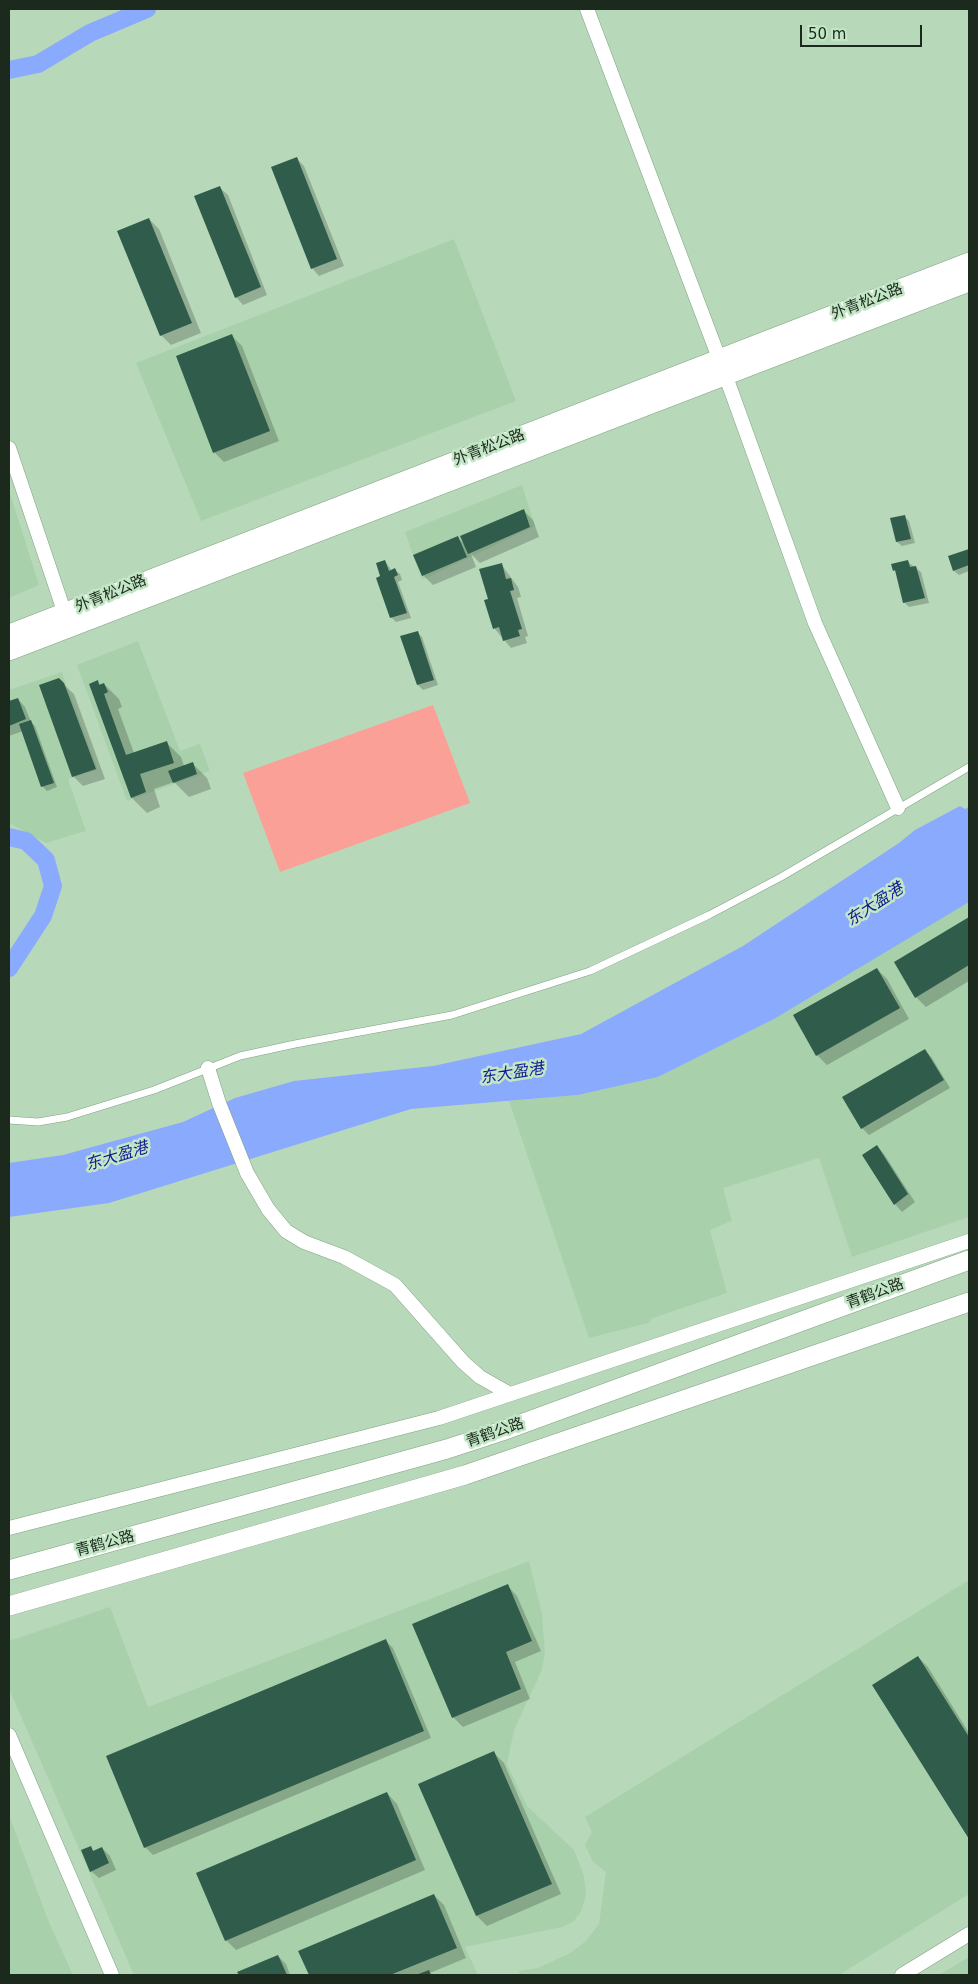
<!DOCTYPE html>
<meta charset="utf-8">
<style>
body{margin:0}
#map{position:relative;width:978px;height:1984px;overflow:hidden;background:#b7d9b9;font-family:"DejaVu Sans",sans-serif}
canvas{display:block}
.frame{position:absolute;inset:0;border:10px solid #1c291d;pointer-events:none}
.scale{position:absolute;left:800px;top:25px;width:122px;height:22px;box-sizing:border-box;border:2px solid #1c291d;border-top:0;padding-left:6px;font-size:15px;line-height:18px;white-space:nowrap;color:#1c291d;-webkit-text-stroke:4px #c3e6c6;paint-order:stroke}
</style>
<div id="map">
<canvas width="978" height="1984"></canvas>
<div class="frame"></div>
<div class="scale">50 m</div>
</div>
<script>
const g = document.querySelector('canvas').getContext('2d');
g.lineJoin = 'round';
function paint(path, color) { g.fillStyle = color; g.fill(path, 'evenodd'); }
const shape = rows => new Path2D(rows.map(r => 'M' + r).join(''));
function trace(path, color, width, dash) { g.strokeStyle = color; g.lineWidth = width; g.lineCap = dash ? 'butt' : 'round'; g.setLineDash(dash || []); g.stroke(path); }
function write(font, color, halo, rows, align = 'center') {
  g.font = font + ' "DejaVu Sans","Noto Sans SC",sans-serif'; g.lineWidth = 5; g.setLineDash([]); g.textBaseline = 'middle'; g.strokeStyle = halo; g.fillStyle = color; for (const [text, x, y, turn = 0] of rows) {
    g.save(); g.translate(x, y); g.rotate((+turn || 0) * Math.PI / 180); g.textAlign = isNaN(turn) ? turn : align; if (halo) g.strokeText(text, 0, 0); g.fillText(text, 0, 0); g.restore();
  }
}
paint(shape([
 [454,239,516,401,201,521,136,363],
 [522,485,535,526,422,580,405,532],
 [9,490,39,585,9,598],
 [138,641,180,751,200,744,210,771,127,801,77,665],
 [62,672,98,770,68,779,86,831,46,843,9,823,9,690],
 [969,900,969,1217,852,1257,819,1158,723,1188,732,1221,710,1230,727,1293,653,1318,648,1323,589,1338,509,1101,578,1095,658,1077,774,1019],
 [529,1561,542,1614,545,1652,542,1670,514,1730,507,1764,527,1806,574,1850,584,1876,586,1895,581,1912,573,1922,562,1927,465,1947,478,1975,134,1975,9,1689,9,1641,110,1607,148,1707],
 [969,1580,969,1894,839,1975,521,1975,518,1971,538,1968,570,1953,586,1941,599,1924,606,1872,593,1862,585,1845,592,1832,585,1817],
 [9,1815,48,1920,73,1975,9,1975],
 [969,1957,969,1975,939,1975]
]), '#a8d1ab');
paint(shape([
 [433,705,470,803,280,872,243,773]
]), '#fba096');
paint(shape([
 [960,806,965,809,969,807,969,902,774,1019,658,1077,578,1095,411,1109,109,1203,9,1217,9,1163,63,1155,183,1122,235,1098,294,1081,433,1066,581,1034,743,946,899,843,915,830]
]), '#8aaafe');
paint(shape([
 [297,159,304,166,344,266,319,276,312,268],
 [220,188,228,195,267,295,243,305,236,297],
 [149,219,159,229,201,333,171,345,161,335],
 [232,336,242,346,279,441,224,462,214,452],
 [523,510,533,520,539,537,480,563,471,554,476,567,433,585,423,575,458,538,466,546],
 [904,516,909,521,915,543,902,546,897,542],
 [969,551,969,571,959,575,954,571,950,557],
 [385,561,392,571,395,570,400,574,402,580,398,582,411,618,396,622,391,617,382,577],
 [908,562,921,572,929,603,909,607,904,602,898,574,894,570],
 [501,564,518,587,521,597,517,598,528,636,525,637,527,643,511,648,494,628,489,600],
 [417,632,422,637,438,685,423,690,418,685,401,637],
 [98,682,101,685,104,684,119,699,122,707,118,709,134,753,166,742,181,757,184,766,192,763,207,778,211,789,189,797,174,782,154,789,160,807,147,813,132,798,91,685],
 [63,684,74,694,105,779,83,786,73,776],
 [18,699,25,707,31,722,35,726,57,787,47,791,42,786,23,731,9,736,9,702],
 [969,919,969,981,926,1007,916,997,895,963],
 [877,969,887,979,909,1019,827,1065,817,1055],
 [925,1050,932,1058,950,1088,869,1135,862,1128],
 [877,1146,884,1154,915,1202,902,1212,895,1204],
 [507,1585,517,1596,541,1651,515,1662,530,1699,463,1727,453,1717],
 [385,1640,393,1648,431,1738,153,1855,145,1847],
 [918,1657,928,1667,969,1733,969,1836,873,1685],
 [494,1753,504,1763,561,1894,487,1926,477,1916,420,1785],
 [387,1793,397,1804,425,1870,236,1950,226,1940],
 [90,1847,95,1852,102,1848,110,1856,116,1870,99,1878,91,1871],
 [434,1895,444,1905,466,1958,430,1973,432,1975,310,1975,300,1951],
 [278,1956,286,1964,290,1975,240,1975,239,1972]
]), '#0003');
trace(shape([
 [9,70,38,64,90,33,147,9],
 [9,837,26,841,46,860,53,886,43,916,9,968]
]), '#8aaafe', 18);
paint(shape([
 [297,157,337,259,311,269,271,167],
 [220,186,261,287,235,298,194,196],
 [149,218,192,323,160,336,117,231],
 [232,334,270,431,213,453,176,356],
 [524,509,530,527,468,554,460,536],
 [905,515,911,539,896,542,890,518],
 [458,536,467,557,422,576,413,555],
 [969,549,969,565,953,571,948,556],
 [385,560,389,571,395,568,398,575,394,577,407,613,390,618,376,578,380,576,376,563],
 [908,560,910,567,916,566,925,598,903,603,895,570,893,571,891,564],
 [502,563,506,579,511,578,514,590,510,591,522,629,518,630,520,636,503,641,499,627,493,629,484,600,488,599,479,569],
 [418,631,434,680,417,685,400,636],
 [59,678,64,683,96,769,72,777,39,685],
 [98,680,99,685,104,683,108,692,104,694,126,755,167,741,174,763,140,774,146,792,131,798,89,684],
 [18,698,26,719,9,726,9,701],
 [31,720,54,783,41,787,19,724],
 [193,762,197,774,173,783,168,771],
 [969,917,969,965,915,998,894,962],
 [877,968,900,1008,816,1056,793,1015],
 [925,1049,944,1080,861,1129,842,1097],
 [877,1145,908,1194,894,1205,862,1155],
 [508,1584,532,1641,506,1652,521,1689,452,1718,412,1624],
 [386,1639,424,1731,144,1848,106,1756],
 [918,1656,969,1737,969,1839,872,1685],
 [494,1751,552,1884,476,1916,418,1784],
 [387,1792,416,1860,225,1941,196,1873],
 [91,1846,93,1851,102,1847,109,1863,90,1872,81,1850],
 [434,1894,457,1948,390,1975,309,1975,298,1951],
 [278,1955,287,1975,239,1975,237,1972],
 [429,1970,431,1975,416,1975]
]), '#2f5c4b');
const service = shape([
 [9,1120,38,1122,67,1117,154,1090,240,1056,295,1044,452,1015,590,971,709,915,781,877,969,767]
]);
const minor = shape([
 [587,9,725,374,815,623,898,808],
 [9,448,67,620],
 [208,1068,219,1103,247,1173,268,1209,286,1231,304,1242,344,1257,395,1285,463,1362,480,1377,510,1394],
 [9,1528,439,1418,969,1241],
 [9,1735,112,1975],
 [902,1975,969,1934]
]);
const secondary = shape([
 [9,634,969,262],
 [9,651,969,282],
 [9,1570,447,1449,502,1431,969,1260],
 [9,1606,465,1475,969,1302]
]);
trace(service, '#81a283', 8);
trace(minor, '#81a283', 15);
trace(secondary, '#81a283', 20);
trace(service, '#fff', 7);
trace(minor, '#fff', 14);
trace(secondary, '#fff', 19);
write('15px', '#1c291d', '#c3e6c6', [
 ["外青松公路",867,302,-21],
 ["外青松公路",489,448,-21],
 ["外青松公路",111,594,-22],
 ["青鹤公路",875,1294,-20],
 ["青鹤公路",495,1433,-19],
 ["青鹤公路",105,1544,-15]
]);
write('italic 16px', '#101b93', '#c3e6c6', [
 ["东大盈港",875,905,-33],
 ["东大盈港",512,1074,-9],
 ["东大盈港",117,1157,-17]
]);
</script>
